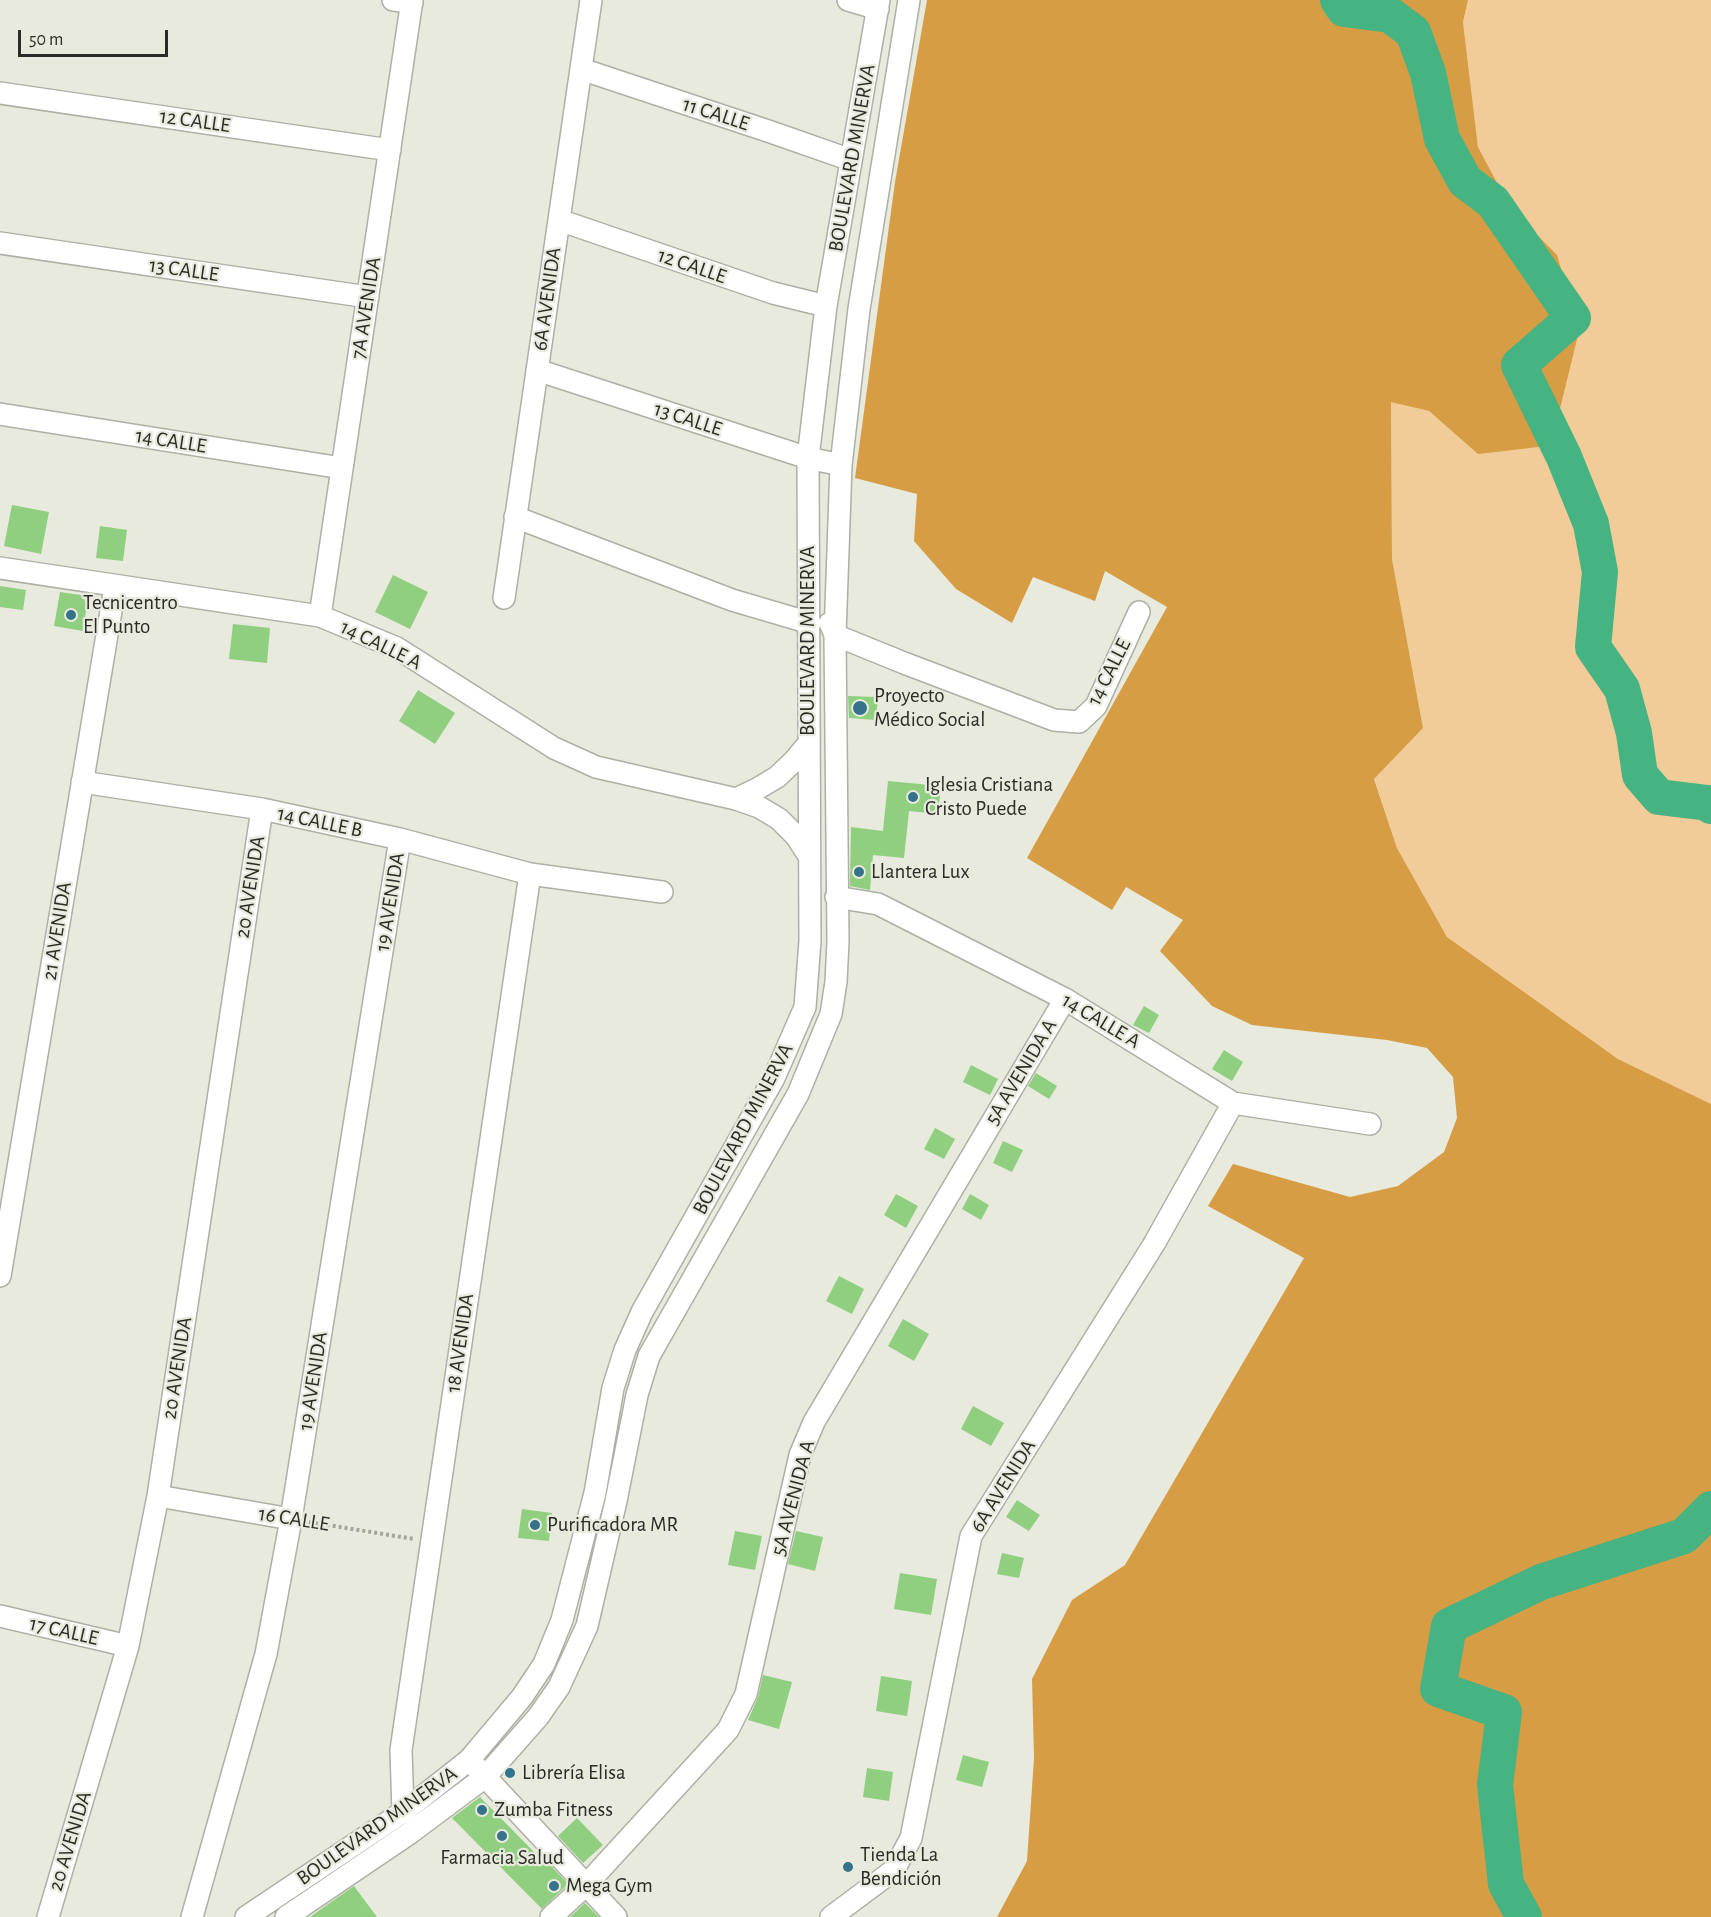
<!DOCTYPE html>
<meta charset="utf-8">
<style>
body{margin:0}
#map{position:relative;width:1711px;height:1917px;overflow:hidden;background:#e7eadd;font-family:"Alegreya Sans",sans-serif}
canvas{display:block}
.scale{position:absolute;left:18px;top:30px;width:150px;height:27px;box-sizing:border-box;border:3px solid #2b2c27;border-top:0;padding-left:8px;font-size:18px;line-height:21px;white-space:nowrap;color:#2b2c27;-webkit-text-stroke:4px #e7eadd;paint-order:stroke}
</style>
<div id="map">
<canvas width="1711" height="1917"></canvas>
<div class="scale">50 m</div>
</div>
<script>
const g = document.querySelector('canvas').getContext('2d');
g.lineJoin = 'round';
function paint(path, color) { g.fillStyle = color; g.fill(path, 'evenodd'); }
const shape = rows => new Path2D(rows.map(r => 'M' + r).join(''));
function trace(path, color, width, dash) { g.strokeStyle = color; g.lineWidth = width; g.lineCap = dash ? 'butt' : 'round'; g.setLineDash(dash || []); g.stroke(path); }
function write(font, color, halo, rows, align = 'center') {
  g.font = font + ' "Alegreya Sans",sans-serif'; g.lineWidth = 4.5; g.setLineDash([]); g.textBaseline = 'middle'; g.strokeStyle = halo; g.fillStyle = color; for (const [text, x, y, turn = 0] of rows) {
    g.save(); g.translate(x, y); g.rotate((+turn || 0) * Math.PI / 180); g.textAlign = isNaN(turn) ? turn : align; if (halo) g.strokeText(text, 0, 0); g.fillText(text, 0, 0); g.restore();
  }
}
paint(shape([
 [1468,0,1711,0,1711,1104,1618,1059,1447,937,1397,848,1374,778,1423,728,1392,559,1391,401,1429,411,1479,454,1557,255,1510,207,1478,147,1463,22]
]), '#f1cb98');
paint(shape([
 [927,0,1468,0,1463,22,1478,147,1510,207,1557,255,1579,331,1557,421,1547,446,1478,454,1429,411,1391,402,1392,559,1423,728,1374,779,1397,848,1447,937,1618,1059,1711,1104,1711,1917,997,1917,1027,1861,1034,1758,1032,1679,1072,1600,1125,1565,1304,1258,1208,1206,1233,1164,1350,1197,1398,1186,1444,1152,1457,1118,1453,1077,1427,1048,1387,1040,1252,1025,1212,1006,1160,951,1183,920,1126,887,1112,910,1027,858,1167,607,1105,571,1095,601,1033,577,1012,623,956,589,914,541,917,494,855,478,895,182]
]), '#d79d45');
trace(shape([
 [1338,0,1344,9,1390,15,1413,32,1428,73,1442,139,1465,181,1493,202,1573,318,1519,365,1564,457,1591,524,1600,572,1593,647,1622,689,1634,733,1640,775,1659,797,1708,803,1711,806],
 [1524,1917,1506,1884,1495,1785,1504,1712,1438,1689,1449,1626,1541,1582,1684,1536,1711,1509]
]), '#45b382', 36);
paint(shape([
 [12,505,49,512,41,554,4,546],
 [100,526,127,530,123,561,96,558],
 [393,575,428,592,410,629,375,612],
 [0,586,26,590,23,610,0,607],
 [60,592,81,595,87,604,83,631,54,626],
 [233,624,270,628,267,663,229,659],
 [418,690,455,713,435,744,399,721],
 [848,696,878,697,876,720,849,718],
 [888,781,941,786,938,814,909,811,904,858,873,855,870,890,850,886,851,827,883,831],
 [1144,1006,1159,1015,1149,1033,1133,1025],
 [1224,1050,1243,1062,1232,1081,1212,1069],
 [971,1065,998,1079,990,1095,963,1082],
 [1036,1073,1057,1086,1049,1099,1028,1086],
 [935,1128,955,1139,944,1159,924,1149],
 [1003,1141,1023,1150,1012,1172,993,1163],
 [896,1194,918,1206,906,1228,884,1215],
 [970,1194,989,1205,981,1220,962,1209],
 [839,1276,864,1289,852,1314,826,1301],
 [903,1319,929,1334,914,1361,888,1346],
 [973,1406,1004,1423,991,1446,961,1429],
 [1017,1500,1040,1515,1029,1531,1006,1517],
 [522,1509,552,1513,549,1541,518,1538],
 [735,1531,762,1536,755,1570,728,1565],
 [796,1531,823,1537,815,1571,788,1564],
 [1002,1553,1024,1558,1019,1578,997,1574],
 [900,1573,937,1579,931,1615,894,1609],
 [763,1675,792,1682,779,1729,748,1720,758,1697],
 [881,1676,912,1681,907,1716,876,1711],
 [963,1755,989,1762,982,1787,956,1780],
 [867,1768,893,1772,889,1801,863,1797],
 [480,1797,537,1855,539,1853,568,1884,542,1909,452,1818],
 [577,1818,603,1845,583,1863,558,1836],
 [354,1886,377,1917,310,1917,324,1907],
 [585,1903,599,1917,570,1917]
]), '#90ce80');
const minor = shape([
 [393,0,412,3],
 [848,0,878,9],
 [581,69,768,131,851,160],
 [0,93,390,150],
 [559,220,773,293,826,306],
 [0,243,368,297],
 [537,370,808,458,841,465],
 [0,414,342,468],
 [515,517,732,600,810,623],
 [0,568,320,616,397,648,554,748,596,767,736,799,759,807,779,819,796,836,809,856],
 [504,598,591,0],
 [320,616,412,0],
 [830,623,835,635,904,663,1054,720,1079,722,1096,706,1139,612],
 [82,782,262,809,400,839,530,874,662,892],
 [736,799,757,789,777,777,794,761,809,743],
 [836,897,878,904,1065,999,1233,1103,1370,1124],
 [0,1276,115,587],
 [158,1496,291,1519],
 [0,1616,128,1646],
 [476,1767,616,1917],
 [403,1812,401,1750,530,874],
 [48,1917,128,1646,158,1496,262,809],
 [192,1917,266,1654,291,1519,400,839],
 [246,1917,403,1812,469,1760,522,1697,544,1664,562,1620,595,1493,613,1388,625,1350,642,1312,774,1078,805,1007,810,941,808,458,826,306,879,0],
 [286,1917,410,1833,485,1777,538,1717,559,1687,587,1626,616,1501,637,1395,649,1356,798,1094,831,1014,836,982,838,941,835,635,841,465,859,309,909,0],
 [551,1917,586,1885,728,1730,746,1694,800,1455,814,1422,1065,999],
 [831,1917,894,1870,911,1838,971,1536,1154,1244,1233,1103]
]);
trace(minor, '#adb0a4', 24);
trace(shape([
 [309,1522,414,1539]
]), '#a3a69c', 4, [3, 3]);
trace(minor, '#fff', 21);
for (const [x, y, r, color] of [
 [71,615,6,"#36738a"],
 [860,708,8,"#36738a"],
 [913,797,6,"#36738a"],
 [859,872,6,"#36738a"],
 [535,1525,6,"#36738a"],
 [510,1773,6,"#36738a"],
 [482,1810,6,"#36738a"],
 [502,1836,6,"#36738a"],
 [848,1867,6,"#36738a"],
 [554,1886,6,"#36738a"]
]) { const dot = new Path2D(); dot.arc(x, y, r, 0, 2 * Math.PI); g.fillStyle = color; g.fill(dot); trace(dot, '#e7eadd', 2); }
write('21px', '#2b2c27', '#e7eadd', [
 ["11 CALLE",716,114,18],
 ["12 CALLE",195,121,8],
 ["BOULEVARD MINERVA",852,158,-80],
 ["12 CALLE",692,266,19],
 ["13 CALLE",184,270,8],
 ["6A AVENIDA",547,299,-82],
 ["7A AVENIDA",366,308,-81],
 ["13 CALLE",688,419,18],
 ["14 CALLE",171,441,9],
 ["BOULEVARD MINERVA",808,641,-90],
 ["14 CALLE A",381,645,26],
 ["14 CALLE",1109,672,-63],
 ["14 CALLE B",320,822,12],
 ["20 AVENIDA",250,887,-81],
 ["19 AVENIDA",390,902,-81],
 ["21 AVENIDA",57,931,-81],
 ["14 CALLE A",1101,1021,31],
 ["5A AVENIDA A",1021,1072,-59],
 ["BOULEVARD MINERVA",743,1129,-62],
 ["18 AVENIDA",460,1343,-82],
 ["20 AVENIDA",177,1368,-81],
 ["19 AVENIDA",313,1381,-81],
 ["6A AVENIDA",1003,1486,-58],
 ["5A AVENIDA A",793,1498,-75],
 ["16 CALLE",294,1519,9],
 ["17 CALLE",64,1631,13],
 ["BOULEVARD MINERVA",377,1826,-35],
 ["20 AVENIDA",70,1841,-73]
]);
write('21px', '#2b2c27', '#e7eadd', [
 ["Tecnicentro",83,603],
 ["El Punto",83,627],
 ["Proyecto",874,696],
 ["Médico Social",874,720],
 ["Iglesia Cristiana",925,785],
 ["Cristo Puede",925,809],
 ["Llantera Lux",871,872],
 ["Purificadora MR",547,1525],
 ["Librería Elisa",522,1773],
 ["Zumba Fitness",494,1810],
 ["Tienda La",860,1855],
 ["Bendición",860,1879],
 ["Farmacia Salud",502,1858,"center"],
 ["Mega Gym",566,1886]
], 'left');
</script>
